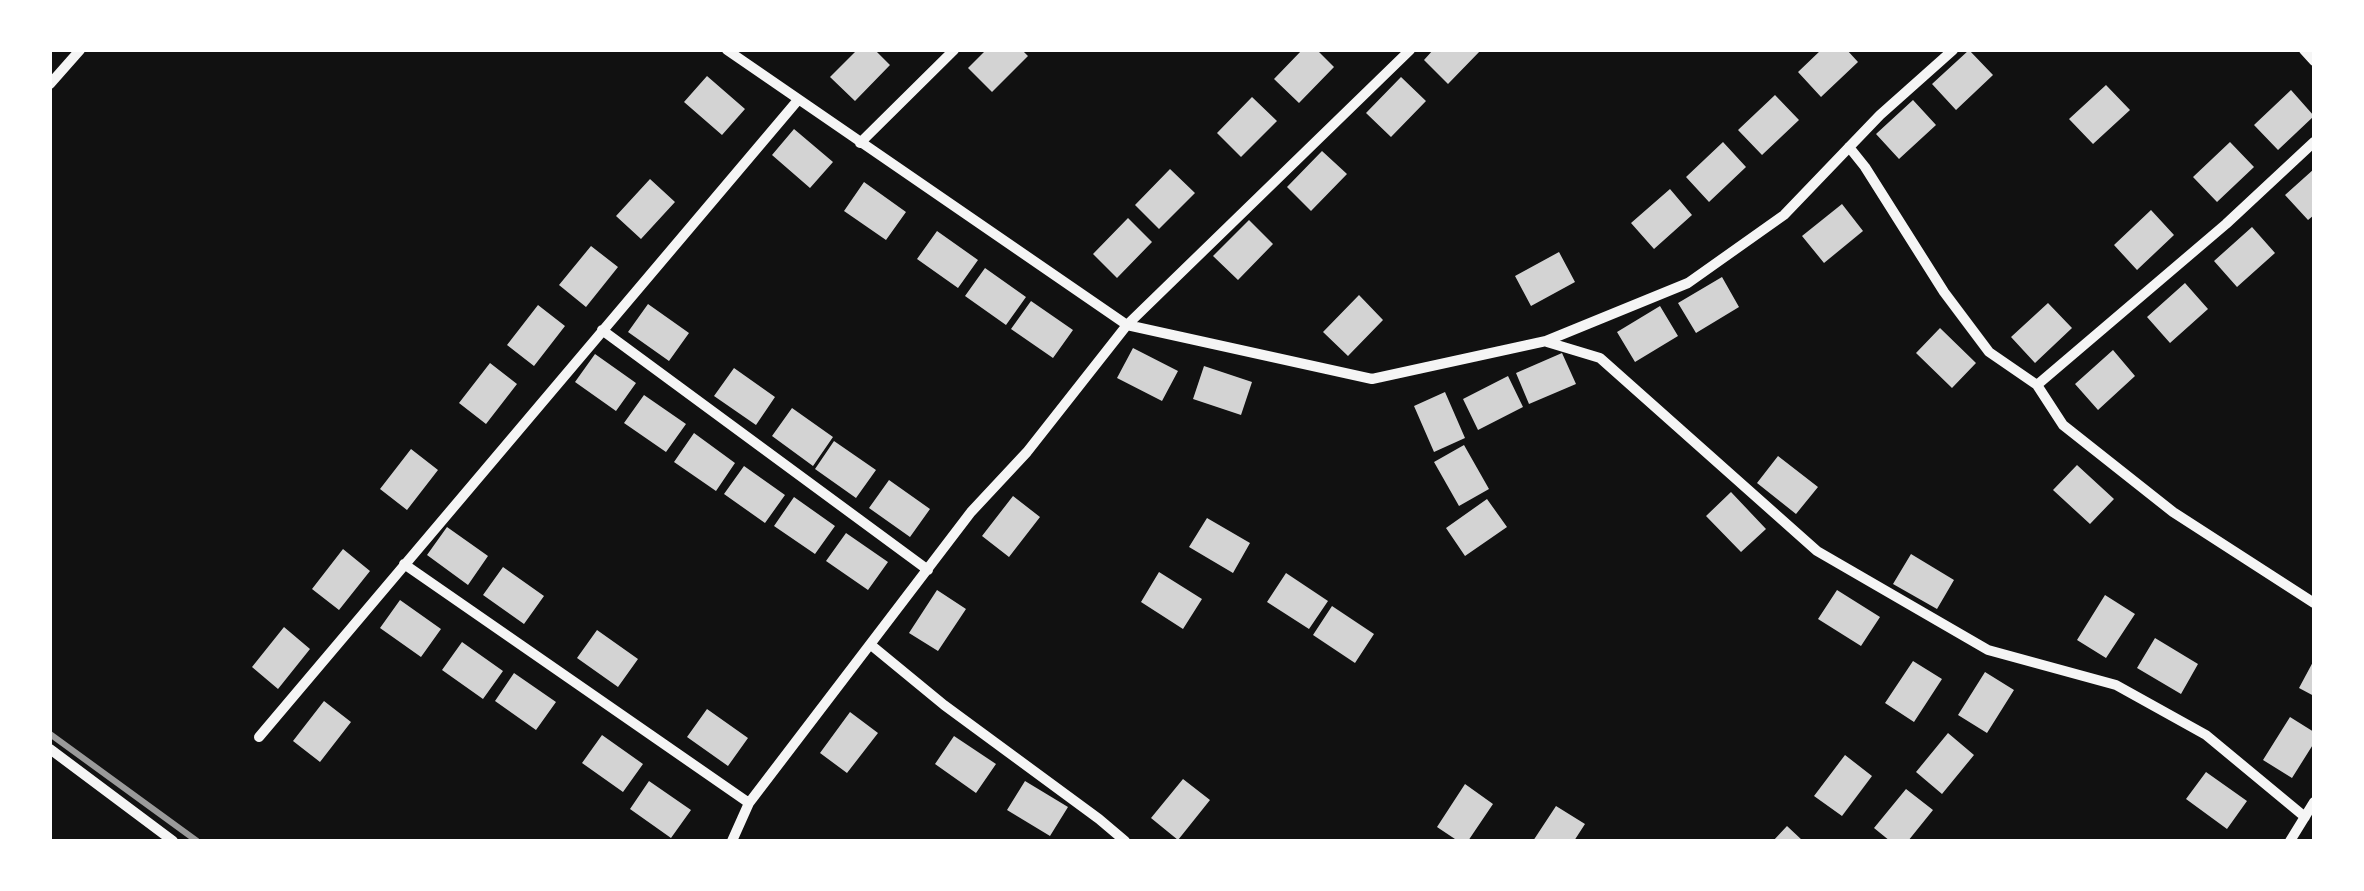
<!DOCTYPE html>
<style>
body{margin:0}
#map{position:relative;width:2364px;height:891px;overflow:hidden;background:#111;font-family:"IBM Plex Serif",serif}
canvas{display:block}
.frame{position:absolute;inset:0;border:52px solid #fff;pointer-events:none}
</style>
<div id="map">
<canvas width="2364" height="891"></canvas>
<div class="frame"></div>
</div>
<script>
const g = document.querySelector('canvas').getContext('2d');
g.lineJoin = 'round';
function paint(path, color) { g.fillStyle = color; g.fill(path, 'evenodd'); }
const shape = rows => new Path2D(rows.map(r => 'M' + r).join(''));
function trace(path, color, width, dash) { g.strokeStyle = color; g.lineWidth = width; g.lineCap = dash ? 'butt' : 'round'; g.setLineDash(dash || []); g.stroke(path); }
paint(shape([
 [857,50,875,50,890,65,855,101,830,77],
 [986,50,1022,50,1028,56,992,92,968,68],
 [1302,50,1317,50,1334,67,1299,103,1274,79],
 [1433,50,1481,50,1448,84,1424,60],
 [1821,50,1847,50,1858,62,1821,97,1798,72],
 [1969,50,1993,75,1956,110,1932,84],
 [707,76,745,109,722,135,684,102],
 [1401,77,1426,101,1391,137,1366,113],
 [2106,85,2130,110,2093,144,2069,119],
 [2291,90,2314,116,2278,150,2254,125],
 [1775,95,1799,120,1762,155,1738,130],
 [1252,97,1277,121,1241,157,1217,133],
 [1913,100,1936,125,1899,159,1876,134],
 [794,129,833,162,810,188,772,155],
 [1723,142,1746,167,1709,202,1686,177],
 [2230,142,2254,167,2217,202,2193,177],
 [1322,151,1347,174,1311,211,1287,187],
 [1170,169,1195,193,1159,229,1135,205],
 [2314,169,2314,215,2308,220,2285,195],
 [650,179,675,202,641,239,616,216],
 [864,182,906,212,886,240,844,211],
 [1670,189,1692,215,1654,249,1631,223],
 [1842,204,1863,231,1824,263,1802,236],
 [2151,210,2174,235,2137,270,2114,245],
 [1128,218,1152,242,1117,278,1093,254],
 [1249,220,1273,244,1238,280,1213,256],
 [2252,227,2275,253,2237,287,2214,261],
 [937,231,978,260,958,288,917,259],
 [591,246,618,267,586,307,559,285],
 [1559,252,1575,282,1531,306,1515,276],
 [985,268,1026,297,1006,325,965,296],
 [1722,277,1739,307,1696,333,1678,303],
 [2185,283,2208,309,2170,343,2147,317],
 [1359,295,1383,320,1348,356,1323,332],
 [1031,301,1073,330,1053,358,1011,329],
 [2048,303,2072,328,2035,363,2011,337],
 [648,304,689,333,669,361,628,332],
 [538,305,565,326,534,366,507,345],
 [1660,306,1678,336,1635,362,1617,332],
 [1940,328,1976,363,1952,388,1916,353],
 [1133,348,1178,371,1162,401,1117,378],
 [2113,350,2135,376,2098,410,2075,384],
 [1562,353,1576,384,1529,404,1516,373],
 [595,354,636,383,616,411,575,382],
 [490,363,517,384,486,424,459,403],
 [1204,366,1252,382,1241,415,1193,399],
 [734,368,775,397,756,425,714,396],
 [1508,376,1523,407,1478,430,1463,399],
 [1445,392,1465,438,1434,452,1414,406],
 [644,395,686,424,666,452,624,423],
 [792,408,833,437,813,466,772,436],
 [694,433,735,463,716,491,674,462],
 [834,441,876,470,856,498,815,469],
 [1464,445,1489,489,1459,506,1434,462],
 [411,449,438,470,407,510,380,489],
 [1778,456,1818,487,1796,514,1757,483],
 [2077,465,2114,499,2090,524,2053,490],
 [744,466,785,495,765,523,724,494],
 [889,480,930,509,910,537,869,508],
 [1731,492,1766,529,1741,552,1706,516],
 [1013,496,1040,517,1009,557,982,536],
 [794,497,835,526,815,554,774,526],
 [1487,499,1507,527,1465,556,1446,528],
 [1207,518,1250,543,1233,573,1189,547],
 [447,527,488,556,468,585,427,555],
 [846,533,888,562,868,590,826,561],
 [343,549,370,571,339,610,312,589],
 [1911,554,1954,580,1937,609,1893,584],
 [503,567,544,596,524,624,483,595],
 [1159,572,1202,599,1183,629,1141,602],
 [1286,573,1328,601,1309,629,1267,602],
 [937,590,966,609,938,651,909,633],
 [1837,590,1880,617,1861,646,1818,619],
 [2105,595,2135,614,2106,658,2077,640],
 [400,600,441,629,421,657,380,628],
 [1332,606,1374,634,1355,663,1313,635],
 [284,627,310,649,278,689,252,667],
 [597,630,638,659,618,687,577,658],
 [2155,638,2198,664,2181,694,2137,668],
 [462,642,503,671,483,699,442,670],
 [2314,660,2314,696,2299,688],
 [1913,661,1942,679,1914,722,1885,703],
 [1985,672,2014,690,1987,733,1958,715],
 [514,673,556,702,536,730,495,701],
 [324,701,351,722,320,762,293,741],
 [707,709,748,738,728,766,687,737],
 [850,712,878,733,847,773,820,753],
 [2290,717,2314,732,2314,743,2292,778,2263,760],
 [1948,733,1974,755,1942,794,1916,772],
 [602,735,643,764,623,792,582,763],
 [954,736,996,764,976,793,935,764],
 [1845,755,1872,776,1842,816,1814,796],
 [2206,772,2247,801,2227,829,2186,799],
 [1183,779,1210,800,1178,840,1151,818],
 [649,781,691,810,671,838,630,809],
 [1025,781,1068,807,1050,836,1007,810],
 [1465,784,1493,804,1468,841,1458,841,1437,827],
 [1906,789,1933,810,1908,841,1890,841,1874,828],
 [1556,806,1585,824,1574,841,1533,841],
 [1787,826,1803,841,1773,841]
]), '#d3d3d3');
trace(shape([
 [727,50,1127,325,1372,379,1546,341,1688,283,1784,215,1880,115,1953,50],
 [2304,50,2314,61],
 [50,84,80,50],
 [2314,142,2226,224,2037,385,2063,425,2173,512,2314,603],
 [860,143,954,50],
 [1849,147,1865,167,1944,292,1989,352,2037,385],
 [602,330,928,570],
 [1547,342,1600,358,1817,551,1988,650,2116,685,2206,735,2305,817],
 [404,564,749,803],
 [871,645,944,705,1099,819,1125,841],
 [259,737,798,100],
 [50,749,173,841],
 [732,841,749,803,971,512,1027,452,1127,325,1410,50],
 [2290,841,2314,802]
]), '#f5f5f5', 10);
trace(shape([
 [50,734,197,841]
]), '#9a9a9a', 6);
</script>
